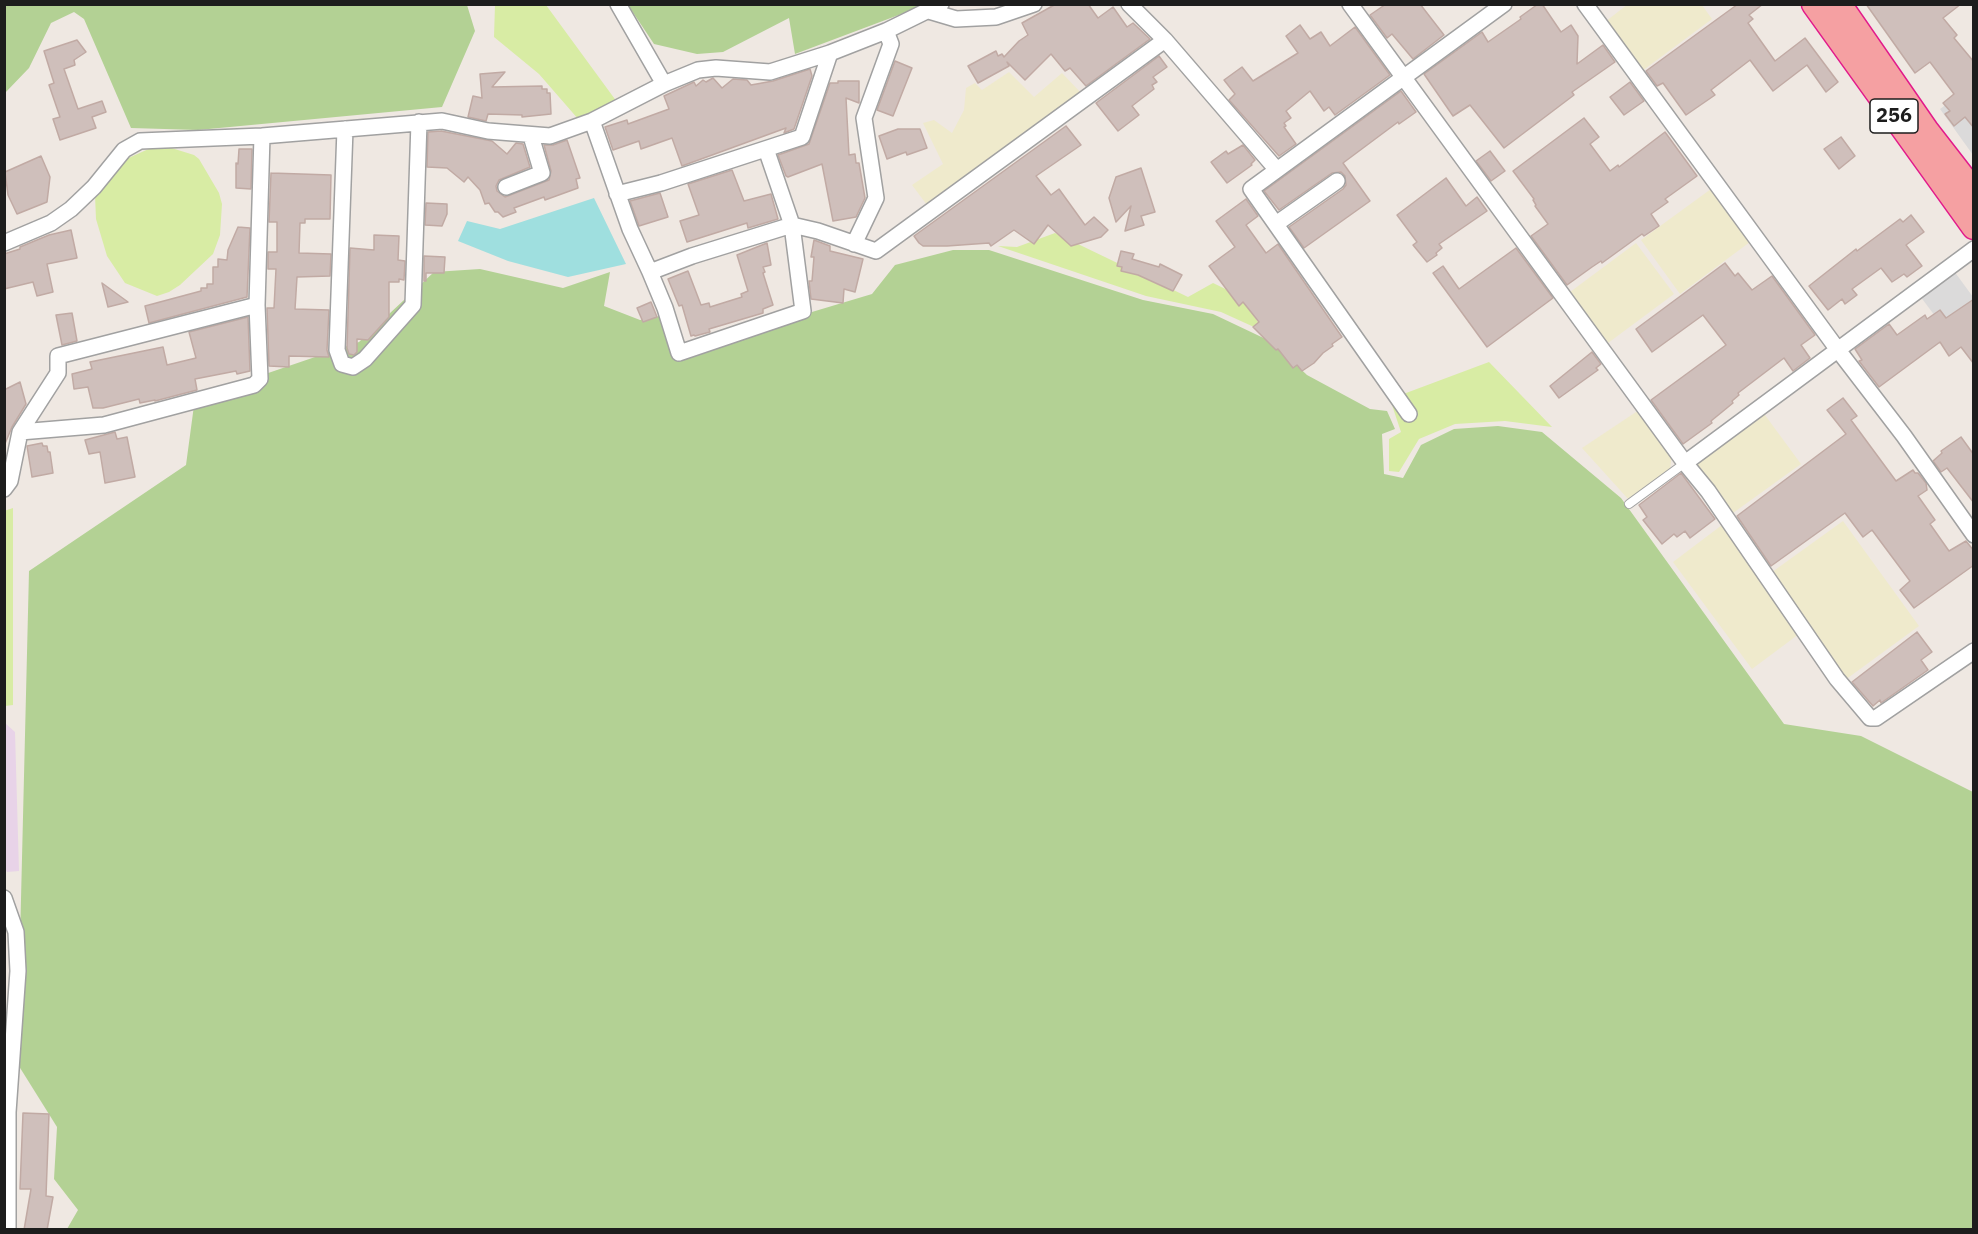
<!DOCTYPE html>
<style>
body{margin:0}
#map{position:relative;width:1978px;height:1234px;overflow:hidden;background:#efe8e2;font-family:"IBM Plex Sans",sans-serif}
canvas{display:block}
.frame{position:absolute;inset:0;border:6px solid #1d1d1d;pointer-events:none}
</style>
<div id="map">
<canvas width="1978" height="1234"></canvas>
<div class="frame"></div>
</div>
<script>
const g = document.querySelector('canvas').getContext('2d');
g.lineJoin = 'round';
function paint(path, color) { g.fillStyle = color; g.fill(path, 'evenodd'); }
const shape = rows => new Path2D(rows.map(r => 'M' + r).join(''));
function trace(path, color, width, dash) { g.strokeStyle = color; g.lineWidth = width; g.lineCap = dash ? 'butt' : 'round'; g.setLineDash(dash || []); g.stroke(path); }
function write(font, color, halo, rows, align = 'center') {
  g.font = font + ' "IBM Plex Sans",sans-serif'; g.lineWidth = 5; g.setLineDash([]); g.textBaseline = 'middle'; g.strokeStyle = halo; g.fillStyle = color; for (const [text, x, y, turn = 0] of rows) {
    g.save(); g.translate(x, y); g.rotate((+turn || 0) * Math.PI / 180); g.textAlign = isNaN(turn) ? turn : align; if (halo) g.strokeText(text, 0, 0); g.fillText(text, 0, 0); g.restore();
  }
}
paint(shape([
 [1973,85,1973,155,1940,109],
 [1954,271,1973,297,1973,337,1959,348,1920,296]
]), '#dbdada');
paint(shape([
 [5,723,15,732,19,871,7,872,4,867]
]), '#e8d3e8');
paint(shape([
 [1628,4,1702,5,1712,19,1642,71,1605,22],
 [1009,72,1034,97,1062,73,1083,95,930,209,912,185,943,164,923,123,934,120,952,133,964,110,966,88,975,83,982,90],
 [1711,189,1750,242,1680,294,1641,240],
 [1636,243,1674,294,1604,346,1566,295],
 [1639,410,1672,454,1670,469,1629,500,1582,448],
 [1762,411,1801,464,1733,513,1695,465],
 [1843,521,1919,626,1845,680,1768,575],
 [1726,522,1803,631,1752,669,1673,562]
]), '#efeacc');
paint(shape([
 [495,5,546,5,617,102,579,120,539,74,494,37],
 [165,146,194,155,199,159,219,193,222,204,220,235,213,254,180,285,169,292,157,296,125,283,107,256,96,219,95,195,124,160,153,147],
 [1055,233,1188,297,1213,283,1240,296,1265,332,1221,312,1146,296,998,246,1017,247],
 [1489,362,1552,427,1505,421,1455,424,1419,439,1399,472,1389,471,1389,439,1401,432,1390,399],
 [13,508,13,705,5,706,4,511]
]), '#d8eca4');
paint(shape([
 [5,4,467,5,475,31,442,107,198,130,131,128,84,19,74,12,51,23,29,68,5,93],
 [628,5,919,5,912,10,795,54,789,18,723,52,697,54,654,44],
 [953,250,989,250,1143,300,1213,314,1272,342,1307,375,1370,409,1387,411,1395,429,1382,434,1384,474,1403,478,1421,445,1454,429,1498,426,1542,432,1621,498,1784,724,1861,736,1973,792,1973,1229,67,1229,78,1210,54,1179,57,1127,17,1063,29,571,186,465,195,398,359,342,434,272,480,269,563,288,610,272,604,306,640,320,660,316,675,353,872,294,895,265]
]), '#b3d194');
paint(shape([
 [594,198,626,264,568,277,508,261,458,241,467,221,500,229]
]), '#9fdfdf');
const building = shape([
 [1056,4,1088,4,1098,18,1113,7,1127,27,1133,23,1150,39,1086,86,1070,68,1065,71,1051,54,1025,80,1007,62,1009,66,978,83,968,66,996,51,998,56,1002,54,1004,57,1019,41,1028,35,1022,23,1056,4],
 [1386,4,1420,4,1444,35,1413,59,1392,34,1387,38,1370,15,1386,4],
 [1538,4,1542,4,1561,32,1571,25,1578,36,1577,64,1603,45,1615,62,1572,92,1574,95,1504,148,1470,105,1453,116,1424,74,1482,32,1488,42,1521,19,1520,17,1538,4],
 [1738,4,1763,4,1749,15,1753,19,1748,23,1775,61,1805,38,1838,82,1826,92,1807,65,1773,91,1750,60,1711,90,1715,95,1686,115,1663,83,1657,86,1646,71,1738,4],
 [1866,4,1961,4,1943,18,1957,35,1954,38,1974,62,1974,128,1965,117,1954,126,1945,114,1950,111,1943,103,1954,94,1930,62,1915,73,1866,4],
 [1300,25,1310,39,1321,32,1330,46,1355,27,1390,75,1335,115,1329,107,1324,111,1310,91,1286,111,1291,118,1284,123,1286,126,1284,127,1296,144,1279,156,1229,100,1235,94,1224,80,1242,67,1253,81,1298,53,1286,36,1300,25],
 [77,40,86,52,74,60,75,65,64,69,78,109,102,101,106,112,92,117,96,128,60,140,53,119,60,117,49,85,54,83,44,51,77,40],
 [1159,56,1167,67,1153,77,1157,82,1152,85,1154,89,1132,106,1139,115,1118,131,1096,103,1159,56],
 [895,61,912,68,893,116,877,110,895,61],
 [810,69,812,76,794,129,784,133,786,128,682,166,672,138,641,149,639,141,613,150,605,127,627,120,628,124,669,109,664,96,694,82,696,86,703,80,706,82,713,78,722,88,733,79,747,80,751,85,773,81,810,69],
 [505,72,492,87,542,86,542,89,547,89,547,93,550,93,551,114,522,117,522,115,488,114,486,121,468,117,473,96,482,98,480,74,505,72],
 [838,81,859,81,859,103,846,98,849,155,855,154,856,163,859,163,865,198,856,217,833,221,822,164,788,177,786,176,778,155,809,144,830,83,838,83,838,81],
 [1630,82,1644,101,1624,115,1610,97,1630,82],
 [1401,91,1416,112,1399,124,1398,122,1343,163,1370,201,1304,248,1289,227,1343,189,1346,185,1345,176,1341,172,1332,173,1279,210,1264,191,1401,91],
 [1584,118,1599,137,1590,144,1610,171,1618,165,1619,167,1665,132,1697,176,1665,199,1668,202,1651,214,1659,226,1644,236,1642,234,1602,263,1601,261,1592,267,1567,285,1531,236,1548,224,1535,206,1536,205,1533,200,1534,199,1513,171,1584,118],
 [1066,126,1081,145,1036,176,1051,195,1059,189,1085,225,1094,217,1108,230,1101,237,1071,246,1048,225,1034,244,1014,230,991,246,989,243,947,246,923,246,919,243,914,236,1066,126],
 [898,129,920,129,927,148,907,155,906,152,887,159,879,136,898,129],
 [441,131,492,141,507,154,516,143,523,144,530,167,499,180,496,186,497,191,505,197,549,180,551,171,544,145,553,145,567,140,580,178,576,179,578,188,545,200,544,197,514,208,516,212,503,217,498,212,495,212,489,203,485,204,480,190,468,177,464,182,447,168,427,167,428,132,441,131],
 [1841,137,1855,156,1839,169,1824,149,1841,137],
 [1243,145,1255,160,1251,164,1252,165,1227,183,1211,162,1226,151,1228,154,1243,145],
 [239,149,252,149,251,189,236,188,236,163,238,164,239,149],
 [1490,151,1505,171,1491,181,1476,161,1490,151],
 [41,156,50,177,47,202,17,214,8,195,5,172,41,156],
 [1141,168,1155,212,1141,216,1144,225,1125,231,1131,206,1116,222,1109,198,1116,177,1141,168],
 [732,170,744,201,771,194,778,219,748,228,747,223,687,242,680,221,699,215,688,184,732,170],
 [271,173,331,175,330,219,305,219,305,223,300,223,299,253,331,254,330,276,297,277,295,309,329,310,327,350,329,357,289,356,289,367,269,366,267,308,274,308,276,269,268,269,268,252,277,252,277,222,269,222,271,173],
 [1446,178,1466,206,1477,197,1487,211,1439,244,1442,248,1436,253,1437,255,1427,262,1413,245,1417,242,1397,215,1446,178],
 [660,193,668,217,639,226,630,201,660,193],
 [1246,199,1258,216,1246,225,1266,253,1278,244,1342,337,1332,344,1333,346,1323,353,1314,363,1302,371,1297,365,1293,368,1278,349,1276,350,1253,327,1259,322,1243,302,1239,306,1209,266,1235,247,1216,221,1246,199],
 [426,203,447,204,447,214,442,226,425,225,426,203],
 [1911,215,1924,232,1906,245,1922,266,1907,277,1904,274,1892,282,1881,268,1852,289,1857,295,1845,304,1842,299,1828,310,1809,286,1856,249,1857,251,1900,219,1903,222,1911,215],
 [238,227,250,228,247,297,149,323,145,306,201,291,201,288,207,288,207,284,213,284,213,267,218,267,218,259,227,260,228,250,238,227],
 [71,230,77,258,47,264,53,292,37,296,33,282,4,289,4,254,20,249,20,247,49,235,71,230],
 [374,235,399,236,398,260,405,261,404,280,399,279,399,282,389,282,389,317,368,340,357,339,357,352,354,355,349,354,347,348,350,248,374,250,374,235],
 [814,240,830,246,830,251,863,259,855,292,844,289,843,303,811,299,809,281,812,281,814,257,811,257,814,240],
 [767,243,771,265,763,267,765,272,763,273,773,305,763,309,763,313,709,329,710,332,695,336,694,335,691,336,682,305,679,306,668,279,688,271,701,305,709,303,710,307,742,297,741,294,748,291,737,255,767,243],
 [1516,248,1553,298,1487,347,1433,273,1443,266,1459,289,1516,248],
 [1121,251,1134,254,1132,259,1159,267,1160,264,1182,275,1173,291,1138,275,1121,271,1122,267,1117,266,1121,251],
 [424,256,445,257,444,273,426,273,426,281,424,281,424,256],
 [1725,263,1735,276,1738,273,1752,290,1772,276,1815,335,1801,345,1810,358,1793,371,1784,358,1738,393,1739,395,1732,401,1733,403,1711,421,1712,423,1683,444,1651,400,1726,345,1703,315,1652,352,1636,329,1725,263],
 [102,283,128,302,108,307,102,283],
 [1974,299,1974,364,1961,347,1949,356,1940,342,1879,387,1859,361,1862,360,1855,349,1889,324,1897,335,1925,315,1927,319,1940,310,1946,318,1974,299],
 [651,302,657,317,643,322,637,308,651,302],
 [72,313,77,341,62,345,56,315,72,313],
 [248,317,250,371,237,374,236,371,195,379,197,390,155,401,155,400,140,403,139,399,103,408,93,408,88,387,74,389,72,374,92,369,90,362,163,347,167,365,196,358,189,332,248,317],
 [1592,352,1601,364,1596,368,1598,370,1559,398,1550,386,1592,352],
 [20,382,26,404,12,427,4,446,4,390,20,382],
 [1843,398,1857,416,1851,420,1896,481,1913,470,1915,473,1918,473,1926,483,1927,490,1918,496,1935,520,1930,524,1949,551,1966,541,1974,551,1974,565,1914,608,1900,590,1910,581,1872,530,1863,537,1845,513,1771,566,1737,516,1846,434,1827,410,1843,398],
 [115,432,117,439,127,437,135,477,105,483,100,452,89,454,85,440,115,432],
 [1961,437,1974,455,1974,503,1947,468,1941,472,1933,461,1942,453,1941,451,1961,437],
 [42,443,43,446,47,446,48,452,50,452,53,473,32,477,27,446,42,443],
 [1681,473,1715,519,1690,538,1685,531,1677,537,1674,534,1662,544,1643,520,1647,517,1639,505,1681,473],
 [1917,632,1932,652,1921,660,1928,670,1881,703,1880,700,1873,706,1852,682,1917,632],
 [23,1113,49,1114,46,1196,53,1197,47,1230,24,1230,31,1189,20,1189,23,1113]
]);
paint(building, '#cfbfbb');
trace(building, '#c1aaa4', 1.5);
const service = shape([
 [1629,504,1685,463]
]);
const minor = shape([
 [618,4,664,84],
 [1129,4,1165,40],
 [1350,4,1685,463,1708,491,1837,679,1870,718,1876,718,1974,651],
 [1585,4,1838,350,1904,436,1974,535],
 [929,11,956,19,996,17,1034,4],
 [592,121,630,229,650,272,692,256,792,225,818,231,876,251,1165,40,1277,170],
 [345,129,337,350,342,364,353,367,365,359,413,305,419,122],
 [506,187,542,173,531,136],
 [617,194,661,183,802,137,830,53],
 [1276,224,1337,181],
 [4,243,51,223,71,209,94,187,124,150,140,141,262,136,442,121,488,131,550,136,592,121,664,84,698,70,716,68,770,72,830,53,886,31,941,4],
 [854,244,876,198,864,118,891,44,886,31],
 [650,272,665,308,679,353,803,311,792,225,766,149],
 [1409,414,1251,189,1504,4],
 [20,432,104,425,254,385,260,379,257,305,262,136],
 [1685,463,1974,249],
 [4,489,10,481,20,432,58,373,58,356,257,305],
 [4,898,16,932,18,971,8,1112,8,1230]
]);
const trunk = shape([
 [1814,4,1974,227],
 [1839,4,1926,130,1974,192]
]);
trace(service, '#a1a1a1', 10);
trace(minor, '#a1a1a1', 18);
trace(trunk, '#e21a8b', 27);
trace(service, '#fff', 8);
trace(minor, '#fff', 15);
trace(trunk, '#f5a0a2', 24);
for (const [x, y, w] of [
 [1894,116,48]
]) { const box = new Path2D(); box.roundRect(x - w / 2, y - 17, w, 34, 4.5); g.fillStyle = '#fff'; g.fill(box); trace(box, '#1d1d1d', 1.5); }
write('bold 20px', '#1d1d1d', null, [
 ["256",1894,116]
]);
</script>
